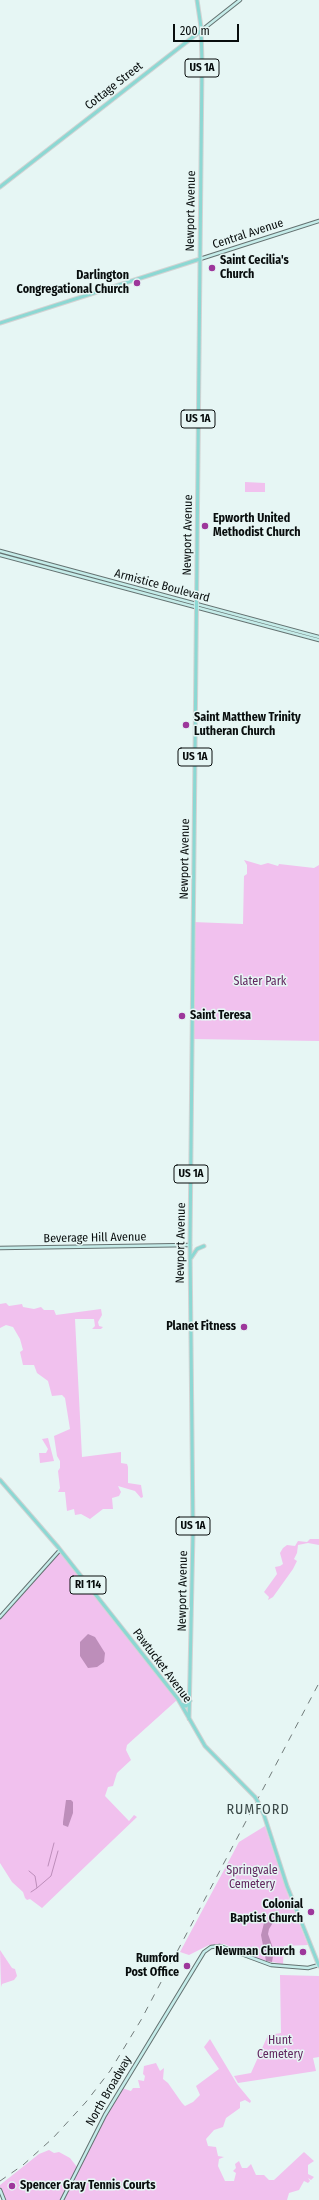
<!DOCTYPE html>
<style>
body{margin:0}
#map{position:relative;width:319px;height:2200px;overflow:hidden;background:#e6f6f4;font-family:"Fira Sans Condensed",sans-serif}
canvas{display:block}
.scale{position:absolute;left:173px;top:24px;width:66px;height:18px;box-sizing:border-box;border:2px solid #080d0d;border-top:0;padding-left:5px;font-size:12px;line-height:14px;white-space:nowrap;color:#080d0d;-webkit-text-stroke:3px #e6f6f4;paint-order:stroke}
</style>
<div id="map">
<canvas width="319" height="2200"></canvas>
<div class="scale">200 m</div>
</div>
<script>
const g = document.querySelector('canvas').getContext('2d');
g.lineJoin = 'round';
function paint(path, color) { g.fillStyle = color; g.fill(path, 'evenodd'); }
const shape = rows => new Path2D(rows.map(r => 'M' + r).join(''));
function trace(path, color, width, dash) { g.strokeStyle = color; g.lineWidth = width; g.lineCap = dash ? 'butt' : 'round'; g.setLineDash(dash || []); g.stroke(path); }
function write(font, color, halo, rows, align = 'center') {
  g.font = font + ' "Fira Sans Condensed",sans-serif'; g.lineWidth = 3; g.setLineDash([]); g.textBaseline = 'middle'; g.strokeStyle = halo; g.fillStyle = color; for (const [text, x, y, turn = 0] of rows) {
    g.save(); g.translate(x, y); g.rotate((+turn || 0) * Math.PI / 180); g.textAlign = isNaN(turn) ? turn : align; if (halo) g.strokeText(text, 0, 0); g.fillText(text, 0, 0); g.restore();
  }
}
paint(shape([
 [245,482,265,483,265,492,245,492],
 [244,860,261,865,268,863,278,866,279,864,314,868,319,865,319,1041,192,1039,193,922,243,924,244,876,247,874,247,865],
 [6,1303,9,1306,22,1304,23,1307,34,1309,41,1307,44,1310,54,1310,56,1315,101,1309,102,1315,98,1322,99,1326,103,1327,101,1329,92,1329,95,1326,94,1319,75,1319,82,1457,121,1452,121,1463,127,1464,128,1467,128,1483,141,1485,143,1497,141,1498,135,1491,118,1486,121,1492,119,1496,112,1498,113,1509,103,1509,90,1519,81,1514,75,1515,74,1509,67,1511,65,1492,58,1492,60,1488,58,1471,60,1468,60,1461,57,1456,54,1436,70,1429,65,1398,62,1395,52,1396,48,1381,37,1373,34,1365,23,1365,20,1352,23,1350,20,1339,13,1327,6,1325,0,1328,0,1304],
 [48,1438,54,1461,40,1463,39,1453,46,1453,48,1449,42,1439],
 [310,1539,319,1539,319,1545,308,1543,298,1545,297,1553,294,1559,297,1561,293,1569,273,1597,268,1600,269,1597,264,1592,277,1574,275,1567,280,1566,283,1564,280,1553,283,1548,287,1545,295,1546,298,1541,307,1542],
 [60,1551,177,1700,127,1745,126,1750,131,1760,117,1773,113,1786,108,1787,105,1796,129,1821,134,1815,137,1817,42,1908,30,1899,27,1900,25,1898,23,1892,12,1882,0,1863,0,1619],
 [265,1826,289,1898,308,1945,284,1946,283,1964,262,1960,224,1944,209,1945,189,1955,180,1952,239,1842],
 [0,1950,12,1968,15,1969,17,1976,14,1980,2,1984,1,1987],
 [280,1975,319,1976,319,2057,313,2058,316,2071,238,2083,234,2076,251,2073,268,2035,281,2033],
 [210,2039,237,2084,251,2101,250,2103,245,2100,240,2102,240,2108,226,2118,223,2127,214,2130,206,2139,208,2146,216,2147,218,2156,224,2157,219,2159,218,2166,225,2181,234,2181,236,2173,233,2171,236,2168,235,2164,239,2161,242,2168,247,2168,251,2164,256,2175,264,2175,269,2180,274,2180,304,2152,314,2161,308,2165,308,2174,314,2177,311,2180,308,2178,310,2181,308,2183,304,2181,299,2190,289,2193,287,2200,4,2200,0,2191,0,2185,39,2154,49,2150,54,2153,59,2152,70,2158,77,2167,80,2166,103,2118,122,2088,131,2091,133,2088,140,2088,138,2080,144,2081,145,2076,143,2074,144,2066,156,2063,160,2071,164,2068,163,2079,168,2083,182,2103,185,2106,193,2102,200,2095,196,2086,219,2069,204,2047]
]), '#f1c1ee');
paint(shape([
 [88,1634,95,1637,105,1653,104,1662,97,1667,88,1668,80,1656,80,1642],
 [66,1800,71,1800,73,1802,73,1813,68,1827,63,1825,63,1822],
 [272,1916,274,1917,274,1921,269,1929,268,1934,274,1951,272,1962,266,1961,261,1935,264,1923]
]), '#bd8eba');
trace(shape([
 [48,1866,54,1843],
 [29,1871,35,1876,37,1888,31,1892],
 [37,1888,51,1876,58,1851]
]), '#bd8eba', 1);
const secondary = shape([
 [202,30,240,0],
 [200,259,319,221],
 [0,551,319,637],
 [0,555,319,640],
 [0,1248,190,1245],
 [0,1617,60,1550],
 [0,2190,4,2200],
 [62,2200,105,2115,204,1952,211,1947,220,1946,271,1965,308,1968,319,1965]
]);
const primary = shape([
 [0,187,202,30],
 [0,323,200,259],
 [191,1258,197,1249,204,1246],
 [0,1480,58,1547,178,1699,205,1746,255,1797],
 [181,1704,186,1706,190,1701],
 [189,1719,193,1532,190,1245,202,63,201,27,197,0],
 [258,1802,264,1815,287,1886,319,1966]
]);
trace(secondary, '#647271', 4.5);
trace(primary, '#d3d3d3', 5);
trace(secondary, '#c5ece9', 2.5);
trace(primary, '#8cd8d3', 3);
trace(shape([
 [0,2181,23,2165,53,2138,86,2102,110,2071,141,2020,319,1683]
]), '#717b7a', 1, [7, 7]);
const primaryBridge = shape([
 [255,1797,258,1802]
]);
trace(primaryBridge, '#d3d3d3', 5, []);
trace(primaryBridge, '#8cd8d3', 3);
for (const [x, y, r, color] of [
 [212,268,4,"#9d379b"],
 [137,283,4,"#9d379b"],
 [205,526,4,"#9d379b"],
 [186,725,4,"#9d379b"],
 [182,1016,4,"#9d379b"],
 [244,1327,4,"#9d379b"],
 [311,1912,4,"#9d379b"],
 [303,1952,4,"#9d379b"],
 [187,1966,4,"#9d379b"],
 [12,2186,4,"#9d379b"]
]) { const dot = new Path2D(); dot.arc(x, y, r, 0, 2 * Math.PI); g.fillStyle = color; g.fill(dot); trace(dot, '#e6f6f4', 1.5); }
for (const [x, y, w] of [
 [202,68,34],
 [198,419,34],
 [195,757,34],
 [191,1174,34],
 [193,1526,34],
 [88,1585,36]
]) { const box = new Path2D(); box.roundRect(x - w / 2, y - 9, w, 18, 3); g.fillStyle = '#e6f6f4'; g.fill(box); trace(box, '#080d0d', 1); }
write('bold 11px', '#080d0d', null, [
 ["US 1A",202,68],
 ["US 1A",198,419],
 ["US 1A",195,757],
 ["US 1A",191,1174],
 ["US 1A",193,1526],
 ["RI 114",88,1585]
]);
write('12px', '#080d0d', '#e6f6f4', [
 ["Cottage Street",114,86,-38],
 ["Newport Avenue",191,211,-89],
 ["Central Avenue",248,234,-18],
 ["Newport Avenue",188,535,-89],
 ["Armistice Boulevard",162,586,15],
 ["Newport Avenue",185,859,-89],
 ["Beverage Hill Avenue",95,1238,-1],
 ["Newport Avenue",181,1243,-89],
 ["Newport Avenue",183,1591,-89],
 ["Pawtucket Avenue",162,1666,53],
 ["North Broadway",109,2091,-60]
]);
write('bold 12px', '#080d0d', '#e6f6f4', [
 ["Saint Cecilia's",220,261],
 ["Church",220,275],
 ["Darlington",129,276,"right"],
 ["Congregational Church",129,290,"right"],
 ["Epworth United",213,519],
 ["Methodist Church",213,533],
 ["Saint Matthew Trinity",194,718],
 ["Lutheran Church",194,732],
 ["Saint Teresa",190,1016],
 ["Planet Fitness",236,1327,"right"],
 ["Colonial",303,1905,"right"],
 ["Baptist Church",303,1919,"right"],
 ["Newman Church",295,1952,"right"],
 ["Rumford",179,1959,"right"],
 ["Post Office",179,1973,"right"],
 ["Spencer Gray Tennis Courts",20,2186]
], 'left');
write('12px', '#61275f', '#e6f6f4', [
 ["Slater Park",260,982],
 ["Springvale",252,1871],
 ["Cemetery",252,1885],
 ["Hunt",280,2041],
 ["Cemetery",280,2055]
]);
g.letterSpacing = '1px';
write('14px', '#3b4948', '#e6f6f4', [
 ["RUMFORD",258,1810]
]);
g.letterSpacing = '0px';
</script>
